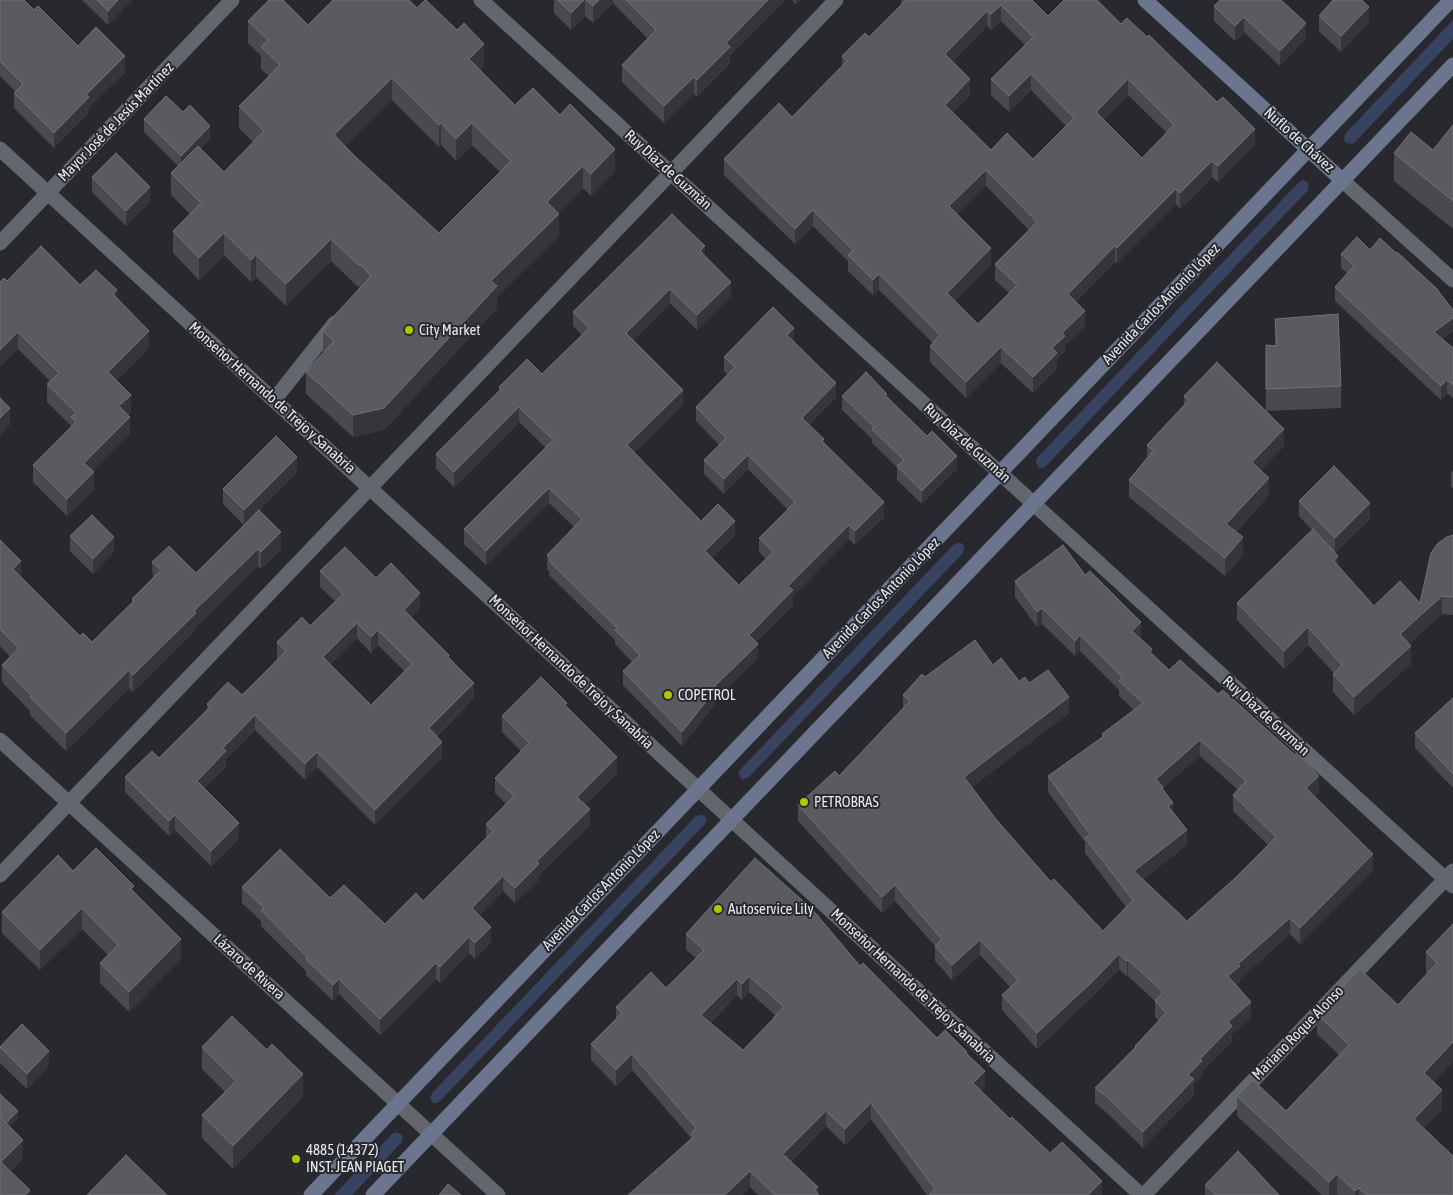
<!DOCTYPE html>
<meta charset="utf-8">
<style>
body{margin:0}
canvas{display:block;background:#27292f}
</style>
<canvas width="1453" height="1195"></canvas>
<script>
const g = document.querySelector('canvas').getContext('2d');
g.lineJoin = 'round';
function paint(path, color) { g.fillStyle = color; g.fill(path, 'evenodd'); }
const shape = rows => new Path2D(rows.map(r => 'M' + r).join(''));
function trace(path, color, width, dash) { g.strokeStyle = color; g.lineWidth = width; g.lineCap = dash ? 'butt' : 'round'; g.setLineDash(dash || []); g.stroke(path); }
function write(font, color, halo, rows, align = 'center') {
  g.font = font + ' "Asap Condensed",sans-serif'; g.lineWidth = 4; g.setLineDash([]); g.textBaseline = 'middle'; g.strokeStyle = halo; g.fillStyle = color; for (const [text, x, y, turn = 0] of rows) {
    g.save(); g.translate(x, y); g.rotate((+turn || 0) * Math.PI / 180); g.textAlign = isNaN(turn) ? turn : align; if (halo) g.strokeText(text, 0, 0); g.fillText(text, 0, 0); g.restore();
  }
}
paint(shape([
 [1453,20,1453,39,1355,142,1351,144,1345,142,1344,138,1346,133],
 [1303,180,1308,183,1308,190,1046,466,1042,468,1039,468,1036,462,1037,458,1299,182],
 [958,543,961,543,964,545,964,549,962,554,749,777,742,780,738,773,741,769,953,545],
 [699,815,703,815,706,817,706,821,704,825,441,1100,437,1103,433,1103,430,1097,433,1092,695,817],
 [397,1132,403,1136,401,1143,352,1195,334,1195,392,1134]
]), '#374360');
trace(shape([
 [274,400,335,323]
]), '#63666d', 15);
trace(shape([
 [481,0,1453,886],
 [0,149,1141,1195],
 [1343,181,1453,280],
 [0,243,232,0],
 [0,740,498,1195],
 [0,875,836,0],
 [1144,1195,1453,871]
]), '#63666d', 15);
trace(shape([
 [1145,0,1343,181],
 [311,1195,1451,0],
 [373,1195,1453,65]
]), '#6b758d', 15);
paint(shape([
 [0,0,34,10,78,46,125,72,89,107,89,113,54,148,14,108,14,93,16,92,0,76],
 [82,0,132,0,108,25],
 [554,0,785,0,730,55,730,64,697,97,694,94,664,123,622,82,622,65,648,39,613,3,593,23,585,16,571,30,554,13],
 [792,0,801,0,796,4],
 [901,0,1032,0,1048,16,1121,24,1255,145,1218,182,1212,177,1180,209,1176,204,1117,263,1115,262,1076,302,1085,327,1065,346,1065,351,1057,359,1057,369,1033,393,1001,363,966,398,930,362,930,346,933,343,879,290,873,295,848,271,848,261,813,226,795,244,724,175,724,159,792,117,842,66,842,56,869,37,901,5],
 [1001,21,1025,45,991,79,991,95,1009,112,1031,90,1066,126,1033,159,991,150,953,112,970,95,953,61,987,26,991,30],
 [1128,95,1167,133,1142,158,1104,120],
 [986,186,1029,230,995,264,995,280,1009,293,978,324,955,301,991,264,957,214],
 [1214,6,1306,38,1280,66,1244,32,1235,41,1214,21],
 [417,8,484,66,480,70,515,105,615,171,591,196,583,188,558,213,559,236,497,297,497,308,384,430,353,437,306,394,306,372,323,353,323,331,360,287,357,286,331,261,286,306,256,277,251,282,224,255,199,280,173,253,173,231,190,214,171,195,171,173,178,166,144,132,144,119,183,112,210,139,200,149,224,172,253,142,239,128,239,106,269,76,261,69,261,56,248,43,248,21,308,25],
 [392,100,439,147,441,145,456,161,472,145,500,172,439,233,359,160,345,146],
 [1319,16,1369,22,1341,52,1319,31],
 [1453,125,1453,229,1394,181,1394,153,1433,150],
 [92,177,150,202,126,226,92,192],
 [1370,250,1453,310,1453,331,1442,339,1453,348,1453,398,1447,393,1441,400,1335,301,1335,287,1347,273,1341,268,1341,254],
 [705,256,731,296,697,330,670,303,633,340,683,404,634,453,701,521,735,535,712,558,739,585,766,559,759,552,759,538,788,510,748,469,724,494,704,474,704,460,719,445,696,421,696,407,728,375,724,371,724,357,794,341,836,398,809,425,824,442,884,517,855,545,849,539,793,596,793,605,756,642,758,658,715,700,715,704,682,746,623,685,623,671,632,662,615,644,615,640,549,575,549,571,547,569,547,555,574,527,549,503,486,565,464,544,464,529,546,448,519,422,454,487,436,469,436,454,499,391,499,387,542,374,582,335,573,326,573,312],
 [7,281,80,285,117,299,149,348,117,380,131,412,128,415,130,434,92,471,94,489,67,516,33,482,33,465,71,427,71,426,47,402,47,384,50,381,18,349],
 [1275,319,1341,386,1341,408,1266,411,1284,446,1261,470,1269,495,1236,532,1243,555,1225,576,1129,497,1129,480,1147,458,1147,445,1184,405,1184,396,1266,411,1266,345,1275,346],
 [842,396,887,397,957,469,922,504,897,480,897,467,872,443,872,439,842,410],
 [1453,470,1453,488,1451,487,1451,472],
 [297,472,244,525,223,504,223,489],
 [1299,501,1370,519,1335,553,1338,566,1374,606,1420,603,1453,535,1453,615,1442,614,1409,644,1411,664,1354,715,1333,692,1333,674,1334,673,1308,645,1284,669,1237,620,1237,603,1312,530,1299,516],
 [259,510,281,549,261,569,258,566,196,627,196,630,133,692,129,688,66,751,30,715,30,711,2,682,2,665,10,657,0,646,0,540,21,577,80,636,92,642,132,602,132,599,153,579,152,562,196,573],
 [70,536,114,552,93,574,70,551],
 [320,571,376,578,420,608,411,618,449,658,474,698,437,736,442,757,375,825,317,767,305,780,255,730,226,759,226,767,204,788,239,838,211,866,175,830,169,836,125,792,125,777,159,758,207,711,207,704,242,695,278,659,277,658,277,642,310,626,335,601,320,587],
 [357,638,371,653,378,645,404,671,371,705,330,664],
 [1085,575,1141,637,1140,638,1152,654,1169,670,1319,792,1315,796,1373,870,1300,944,1290,934,1240,979,1240,981,1235,985,1251,1018,1232,1034,1232,1041,1202,1072,1202,1076,1194,1084,1194,1095,1143,1148,1107,1113,1095,1103,1095,1088,1135,1047,1135,1046,1159,1021,1155,1017,1155,1001,1128,976,1127,977,1119,969,1092,997,1037,1049,1002,1010,1002,995,1010,987,980,955,952,980,935,961,935,946,895,901,882,913,798,821,798,805,839,776,903,708,903,695,925,677,993,665,1019,681,1029,683,1069,713,972,787,995,818,1051,882,1103,931,1126,907,1085,853,1085,842,1048,792,1048,776,1102,737,1102,734,1134,710,1119,696,1119,690,1080,651,1075,656,1042,624,1037,627,1015,597,1015,581],
 [1200,756,1238,790,1233,795,1233,811,1268,845,1233,880,1187,921,1143,879,1187,845,1163,790,1163,788],
 [1453,698,1453,788,1415,748,1415,733],
 [567,706,617,773,585,805,590,825,539,875,539,880,515,903,503,891,480,915,491,943,475,959,469,953,440,983,436,979,380,1035,339,994,333,1001,306,975,306,971,261,926,261,921,242,903,242,887,330,898,385,924,423,901,486,838,486,824,506,804,495,793,495,778,521,751,502,732,502,716],
 [73,871,134,892,181,959,129,1012,100,983,100,963,108,955,82,929,40,970,2,933,2,912],
 [1453,924,1434,1082,1442,1110,1424,1128,1453,1195,1339,1195,1337,1194,1336,1195,1322,1195,1237,1116,1237,1096,1286,1111,1339,1055,1317,1034,1317,1014,1398,1005,1427,974,1426,972,1426,952],
 [686,934,860,966,937,1038,967,1054,985,1087,981,1091,1010,1119,1050,1153,1102,1195,927,1195,871,1119,845,1145,826,1126,791,1162,819,1195,758,1195,750,1187,742,1195,628,1195,691,1138,632,1070,616,1086,591,1060,591,1044,616,1019,616,1007,666,988,696,958,686,950],
 [749,992,775,1015,774,1017,774,1019,743,1050,710,1023,737,995,742,1000],
 [0,1047,49,1066,27,1089,0,1063],
 [202,1047,303,1097,233,1169,202,1138,202,1115,225,1092,202,1069],
 [1205,1185,1279,1195,1205,1195]
]), '#484a50');
paint(shape([
 [118,0,132,0,108,25,108,11],
 [584,0,585,0,585,16,571,30,571,13],
 [599,0,613,0,613,3,593,23,593,6],
 [768,0,785,0,730,55,730,64,697,97,697,80,726,43],
 [796,0,801,0,796,4],
 [1001,5,1001,21,991,30,991,14],
 [1369,7,1369,22,1341,52,1341,36],
 [987,11,987,26,945,69,945,54],
 [1244,17,1244,32,1235,41,1235,26],
 [1306,23,1306,38,1280,66,1280,51],
 [484,44,484,66,469,81,469,59],
 [125,56,125,72,89,107,89,113,54,148,54,133,86,95],
 [1031,74,1031,90,1009,112,1009,96],
 [694,77,694,94,664,123,664,106],
 [392,78,392,100,334,157,334,135],
 [970,79,970,95,945,120,945,105],
 [1128,79,1128,95,1096,128,1096,112],
 [441,123,441,145,439,147,439,125],
 [472,123,472,145,456,161,456,139],
 [210,126,210,139,181,169,181,156],
 [1255,129,1255,145,1218,182,1218,166],
 [615,149,615,171,591,196,591,174],
 [1212,161,1212,177,1180,209,1180,193],
 [583,166,583,188,547,224,547,202],
 [986,170,986,186,949,222,949,206],
 [150,187,150,202,126,226,126,211],
 [1176,189,1176,204,1117,263,1117,248],
 [813,210,813,226,795,244,795,229],
 [559,214,559,236,497,297,497,308,384,430,353,437,353,415,491,281],
 [224,233,224,255,199,280,199,258],
 [331,239,331,261,286,306,286,284],
 [705,246,705,261,700,251],
 [1115,246,1115,262,1068,310,1068,294],
 [991,248,991,264,947,309,947,293],
 [256,255,256,277,251,282,251,260],
 [879,274,879,290,873,295,873,280],
 [731,282,731,296,697,330,697,315],
 [670,289,670,303,626,348,626,333],
 [117,290,117,307,113,294],
 [1085,311,1085,327,1065,346,1065,351,1057,359,1057,369,1033,393,1033,377,1062,333],
 [1453,318,1453,331,1434,346,1434,332],
 [794,328,794,343,787,335],
 [149,331,149,348,108,389,108,372],
 [18,332,18,349,0,367,0,350],
 [1001,347,1001,363,966,398,966,382],
 [1447,380,1447,393,1441,400,1441,386],
 [836,383,836,398,802,432,802,418],
 [683,390,683,404,627,460,627,445],
 [131,395,131,412,119,423,119,406],
 [519,407,519,422,454,487,454,472],
 [10,408,10,425,0,436,0,418],
 [130,417,130,434,84,480,84,463],
 [1284,429,1284,446,1252,480,1252,462],
 [748,455,748,469,724,494,724,479],
 [957,456,957,469,922,504,922,491],
 [297,457,297,472,244,525,244,510],
 [94,472,94,489,67,516,67,499],
 [1269,478,1269,495,1226,542,1226,524],
 [549,488,549,503,486,565,486,551],
 [884,502,884,517,855,545,855,531],
 [1370,503,1370,519,1335,553,1335,538],
 [735,521,735,535,705,566,705,551],
 [849,525,849,539,793,596,793,605,749,649,749,635,788,586],
 [281,532,281,549,261,569,261,552],
 [114,537,114,552,93,574,93,559],
 [1243,537,1243,555,1225,576,1225,558],
 [258,549,258,566,196,627,196,630,133,692,133,675,194,611],
 [1338,556,1338,574,1334,561],
 [21,561,21,578,13,569],
 [420,593,420,608,404,625,404,610],
 [1442,596,1442,614,1400,652,1400,634],
 [1042,608,1042,624,1037,627,1037,612],
 [1141,622,1141,637,1132,647,1132,631],
 [357,623,357,638,323,672,323,657],
 [1308,627,1308,645,1284,669,1284,651],
 [378,630,378,645,371,653,371,637],
 [1080,635,1080,651,1075,656,1075,641],
 [758,644,758,658,715,700,715,704,682,746,682,732,713,688],
 [1411,646,1411,664,1354,715,1354,697],
 [129,670,129,688,66,751,66,733],
 [474,683,474,698,429,743,429,728],
 [1069,697,1069,713,964,793,964,777],
 [255,715,255,730,226,759,226,767,197,796,197,781,223,748],
 [1200,740,1200,756,1163,788,1163,803,1156,779],
 [442,742,442,757,375,825,375,810],
 [317,752,317,767,305,780,305,764],
 [617,757,617,773,577,813,577,797],
 [1319,776,1319,792,1306,804,1306,788],
 [1173,803,1173,818,1168,806],
 [590,809,590,825,539,875,539,880,515,903,515,888,537,861],
 [175,815,175,830,169,836,169,821],
 [239,823,239,838,211,866,211,851],
 [1187,830,1187,845,1134,886,1134,871],
 [1373,854,1373,870,1300,944,1300,928],
 [503,876,503,891,472,923,472,908],
 [895,885,895,901,882,913,882,897],
 [82,908,82,929,40,970,40,950],
 [1290,918,1290,934,1240,979,1240,981,1228,992,1228,976,1238,964],
 [491,927,491,943,475,959,475,943],
 [469,937,469,953,440,983,440,967],
 [181,939,181,959,129,1012,129,992],
 [980,940,980,955,952,980,952,965],
 [1119,954,1119,969,1092,997,1037,1049,1037,1033],
 [1128,960,1128,976,1127,977,1127,961],
 [436,963,436,979,380,1035,380,1019],
 [749,976,749,992,742,1000,742,984],
 [339,979,339,994,333,1001,333,985],
 [737,979,737,995,701,1031,701,1015],
 [1251,1002,1251,1018,1232,1034,1232,1041,1202,1072,1202,1076,1194,1084,1194,1095,1143,1148,1143,1132,1228,1022],
 [1453,1042,1453,1062,1424,1093,1424,1073],
 [49,1051,49,1066,27,1089,27,1074],
 [632,1054,632,1070,616,1086,616,1070],
 [985,1071,985,1087,973,1099,973,1083],
 [303,1074,303,1097,233,1169,233,1146],
 [1442,1090,1442,1110,1414,1139,1414,1119],
 [871,1103,871,1119,845,1145,845,1129],
 [18,1111,18,1119,1,1136,1,1128],
 [826,1111,826,1126,783,1170,783,1154],
 [23,1140,23,1159,1,1181,1,1162],
 [750,1171,750,1187,742,1195,725,1195],
 [1337,1174,1337,1194,1336,1195,1329,1195,1329,1182],
 [1102,1181,1102,1195,1088,1195],
 [818,1187,818,1195,815,1190],
 [1359,1188,1359,1195,1355,1195,1355,1191],
 [30,1190,30,1195,25,1195]
]), '#34363c');
const building = shape([
 [0,0,24,0,34,10,38,6,78,46,96,27,125,56,86,95,89,97,54,133,14,93,23,84,0,61,0,0],
 [97,0,118,0,108,11,97,0],
 [269,0,283,0,308,25,333,0,409,0,417,8,425,0,426,0,457,30,464,23,484,44,469,59,515,105,533,88,560,115,570,104,615,149,591,174,583,166,547,202,559,214,491,281,497,286,384,408,353,415,306,372,334,341,323,331,335,315,371,276,362,266,357,264,331,239,286,284,256,255,251,260,224,233,199,258,173,231,201,203,171,173,198,146,224,172,264,131,239,106,280,65,261,47,268,40,248,21,269,0],
 [392,78,439,125,441,123,456,139,472,123,511,161,439,233,359,160,334,135,392,78],
 [558,0,584,0,571,13,558,0],
 [586,0,599,0,593,6,586,0],
 [626,0,768,0,726,43,730,47,697,80,694,77,664,106,622,65,656,30,626,0],
 [906,0,1032,0,1048,16,1064,0,1097,0,1121,24,1127,18,1147,37,1149,35,1217,102,1223,97,1255,129,1218,166,1212,161,1180,193,1176,189,1117,248,1115,246,1068,294,1085,311,1062,333,1065,336,1052,348,1057,353,1033,377,1001,347,966,382,930,346,940,335,879,274,873,280,848,255,853,250,813,210,795,229,724,159,779,103,792,117,847,61,842,56,865,33,869,37,906,0],
 [1001,5,1033,37,991,79,1009,96,1031,74,1074,118,1033,159,1007,133,991,150,945,105,970,79,945,54,987,11,991,14,1001,5],
 [1128,79,1174,125,1142,158,1096,112,1128,79],
 [986,170,1037,222,995,264,1017,285,978,324,947,293,991,248,949,206,986,170],
 [1220,0,1281,0,1306,23,1280,51,1244,17,1235,26,1214,6,1220,0],
 [1333,0,1362,0,1369,7,1341,36,1319,16,1333,0],
 [166,96,183,112,190,105,210,126,181,156,144,119,166,96],
 [1453,125,1453,201,1394,153,1411,132,1433,150,1453,125],
 [116,153,150,187,126,211,92,177,116,153],
 [672,214,705,246,700,251,731,282,697,315,670,289,626,333,683,390,627,445,701,521,718,504,735,521,705,551,739,585,773,552,759,538,795,502,748,455,724,479,704,460,726,438,696,407,735,367,724,357,773,307,794,328,787,335,836,383,802,418,824,439,822,441,884,502,855,531,849,525,788,586,793,590,749,635,758,644,713,688,715,690,682,732,623,671,640,655,615,630,617,628,549,561,551,559,547,555,582,519,549,488,486,551,464,529,553,440,519,407,454,472,436,454,501,389,499,387,527,359,542,374,589,328,573,312,672,214],
 [1357,237,1370,250,1380,238,1396,253,1397,252,1436,288,1453,310,1453,318,1434,332,1453,348,1453,385,1447,380,1441,386,1335,287,1354,266,1341,254,1357,237],
 [41,246,80,285,96,270,117,290,113,294,149,331,108,372,131,395,119,406,130,417,84,463,94,472,67,499,33,465,76,422,71,417,76,413,47,384,59,373,18,332,0,350,0,282,4,278,7,281,41,246],
 [1338,314,1341,386,1266,389,1266,345,1277,346,1275,319,1338,314],
 [1217,362,1284,429,1252,462,1269,478,1226,524,1243,537,1225,558,1129,480,1153,451,1147,445,1189,400,1184,396,1217,362],
 [866,372,887,394,885,395,927,436,932,431,957,456,922,491,897,466,904,460,872,429,874,427,842,396,866,372],
 [0,398,10,408,0,418,0,398],
 [276,436,297,457,244,510,223,489,276,436],
 [1334,466,1370,503,1335,538,1299,501,1334,466],
 [259,510,281,532,261,552,258,549,194,611,196,613,133,675,129,670,66,733,30,697,32,696,2,665,19,648,0,629,0,540,21,561,13,569,80,636,83,633,92,642,134,601,132,599,161,570,152,562,169,546,196,573,259,510],
 [92,515,114,537,93,559,70,536,92,515],
 [1313,529,1338,556,1334,561,1374,606,1400,581,1420,603,1431,553,1438,543,1447,537,1453,535,1453,597,1442,596,1400,634,1411,646,1354,697,1333,674,1342,665,1308,627,1284,651,1237,603,1313,529],
 [1063,545,1085,575,1090,571,1141,622,1132,631,1152,649,1150,652,1169,670,1180,660,1218,694,1223,690,1295,755,1297,752,1319,776,1306,788,1373,854,1300,928,1290,918,1238,964,1240,966,1228,976,1251,1002,1228,1022,1232,1026,1200,1059,1202,1061,1188,1075,1194,1079,1143,1132,1107,1097,1095,1088,1136,1047,1135,1046,1166,1013,1155,1001,1163,992,1128,960,1127,961,1119,954,1092,982,1037,1033,1002,995,1018,980,980,940,952,965,935,946,942,939,895,885,882,897,798,805,835,771,839,776,910,701,903,695,922,674,925,677,975,640,993,665,1001,658,1019,681,1025,677,1029,683,1048,670,1069,697,964,777,995,818,1051,882,1054,879,1103,931,1133,900,1085,838,1090,834,1048,776,1104,736,1102,734,1143,703,1119,681,1122,677,1080,635,1075,641,1042,608,1037,612,1015,581,1063,545],
 [1200,740,1246,781,1233,795,1276,837,1233,880,1187,921,1134,871,1187,830,1168,806,1173,803,1162,788,1163,787,1156,779,1200,740],
 [345,547,376,578,391,563,420,593,404,610,449,655,448,657,474,683,429,728,442,742,375,810,317,752,305,764,255,715,223,748,226,751,197,781,239,823,211,851,175,815,169,821,125,777,152,751,159,758,210,707,207,704,228,682,242,695,286,651,277,642,302,617,310,626,343,594,320,571,345,547],
 [357,623,371,637,378,630,412,664,371,705,323,657,357,623],
 [541,677,567,703,565,705,617,757,577,797,590,809,537,861,539,864,515,888,503,876,472,908,491,927,475,943,469,937,440,967,436,963,380,1019,339,979,333,985,306,959,307,957,261,910,264,908,242,887,280,849,330,898,344,885,385,924,416,893,423,901,493,831,486,824,514,796,495,778,529,743,502,716,541,677],
 [1453,698,1453,774,1415,733,1453,698],
 [96,848,134,886,131,889,181,939,129,992,100,963,118,945,82,908,40,950,2,912,58,855,73,871,96,848],
 [755,858,812,909,860,966,863,963,937,1038,945,1030,967,1052,966,1053,985,1071,973,1083,1010,1119,1012,1117,1050,1153,1062,1142,1102,1181,1088,1195,929,1195,935,1189,871,1103,845,1129,826,1111,783,1154,818,1187,815,1190,819,1195,775,1195,750,1171,725,1195,628,1195,694,1137,691,1134,696,1128,632,1054,616,1070,591,1044,622,1013,616,1007,651,972,666,988,704,950,686,934,755,858],
 [749,976,784,1007,774,1017,774,1018,743,1050,701,1015,737,979,742,984,749,976],
 [1453,924,1453,1042,1424,1073,1442,1090,1414,1119,1453,1156,1453,1195,1367,1195,1359,1188,1355,1191,1337,1174,1329,1182,1237,1096,1253,1080,1286,1111,1349,1045,1317,1014,1360,969,1398,1005,1437,963,1426,952,1453,924],
 [232,1016,267,1050,272,1044,303,1074,233,1146,202,1115,236,1081,202,1047,232,1016],
 [22,1024,49,1051,27,1074,0,1047,22,1024],
 [0,1094,18,1111,6,1123,0,1117,0,1094],
 [0,1117,23,1140,1,1162,30,1190,25,1195,0,1195,0,1117],
 [1238,1151,1279,1195,1216,1195,1205,1185,1238,1151],
 [126,1155,167,1195,87,1195,126,1155],
 [448,1184,461,1195,439,1195,448,1184]
]);
paint(building, '#595b60');
trace(building, '#6f7176', 1);
for (const [x, y, r, color] of [
 [409,330,5,"#b1c500"],
 [668,695,5,"#b1c500"],
 [804,802,5,"#b1c500"],
 [718,909,5,"#b1c500"],
 [296,1159,5,"#b1c500"]
]) { const dot = new Path2D(); dot.arc(x, y, r, 0, 2 * Math.PI); g.fillStyle = color; g.fill(dot); trace(dot, '#27292f', 2); }
write('15px', '#e5e7eb', '#27292f', [
 ["Mayor José de Jesús Martínez",116,122,-46],
 ["Ñuflo de Chávez",1299,140,42],
 ["Ruy Díaz de Guzmán",668,170,42],
 ["Avenida Carlos Antonio López",1161,304,-46],
 ["Monseñor Hernando de Trejo y Sanabria",272,398,42],
 ["Ruy Díaz de Guzmán",967,443,42],
 ["Avenida Carlos Antonio López",881,598,-46],
 ["Monseñor Hernando de Trejo y Sanabria",571,672,43],
 ["Ruy Díaz de Guzmán",1266,716,42],
 ["Avenida Carlos Antonio López",601,890,-46],
 ["Lázaro de Rivera",249,967,42],
 ["Monseñor Hernando de Trejo y Sanabria",913,986,43],
 ["Mariano Roque Alonso",1298,1033,-46]
]);
write('15px', '#e5e7eb', '#27292f', [
 ["City Market",419,330],
 ["COPETROL",678,695],
 ["PETROBRAS",814,802],
 ["Autoservice Lily",728,909],
 ["4885 (14372)",306,1150],
 ["INST. JEAN PIAGET",306,1167]
], 'left');
</script>
